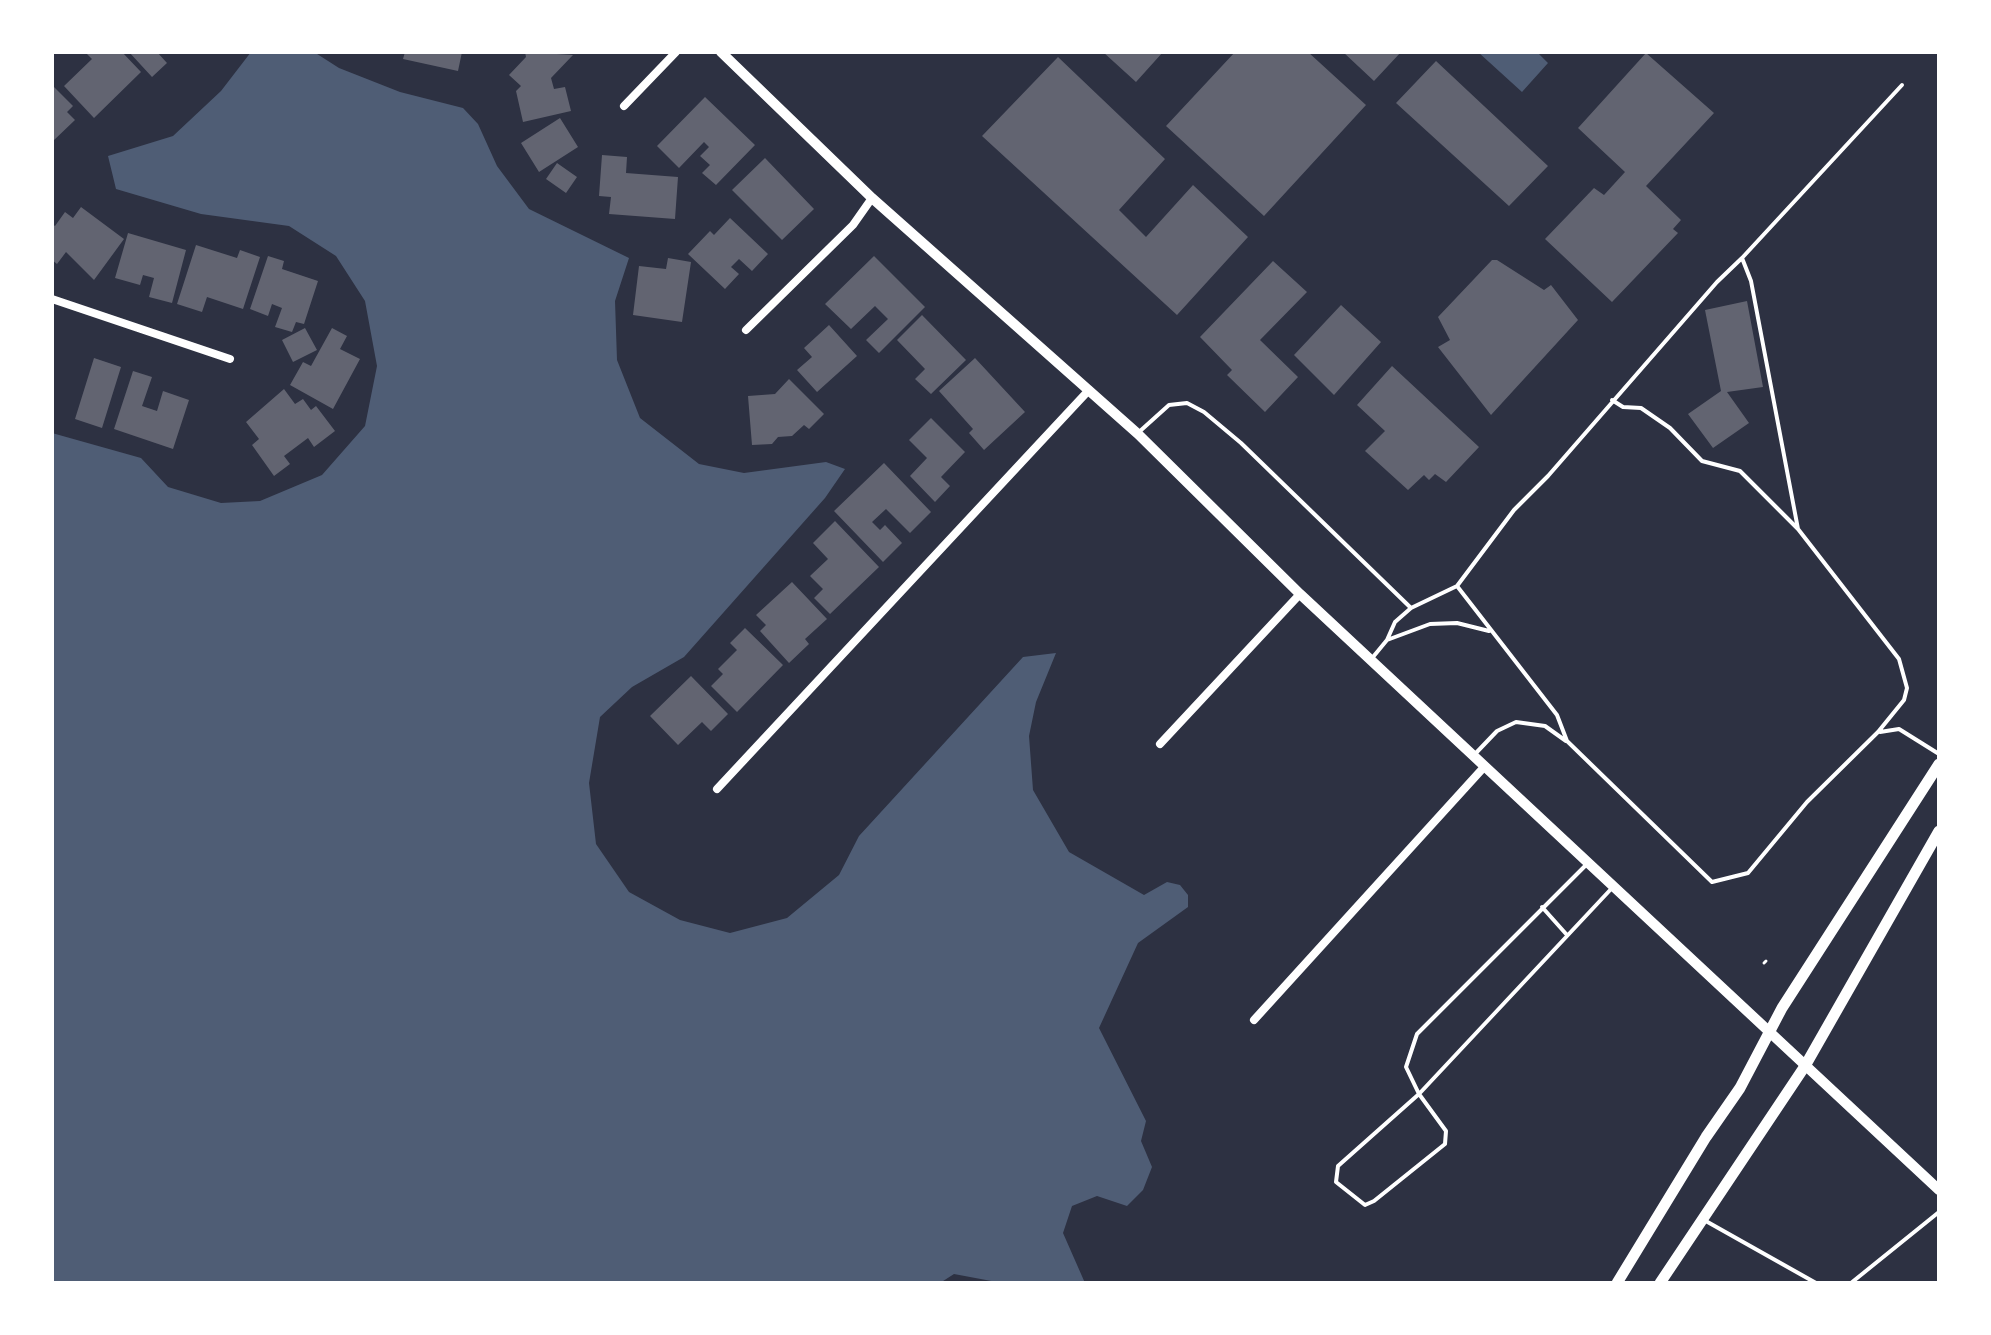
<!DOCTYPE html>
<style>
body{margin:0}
#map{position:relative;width:1991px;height:1335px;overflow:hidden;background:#2d3142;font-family:"Roboto Condensed",sans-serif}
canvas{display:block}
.frame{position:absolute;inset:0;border:54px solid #fff;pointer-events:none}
</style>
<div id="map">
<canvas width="1991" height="1335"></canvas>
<div class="frame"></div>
</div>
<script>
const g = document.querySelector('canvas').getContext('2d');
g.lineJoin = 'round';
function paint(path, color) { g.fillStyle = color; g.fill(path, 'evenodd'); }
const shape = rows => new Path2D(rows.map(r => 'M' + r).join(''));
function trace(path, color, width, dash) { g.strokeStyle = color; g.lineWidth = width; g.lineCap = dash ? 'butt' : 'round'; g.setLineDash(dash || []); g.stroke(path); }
paint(shape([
 [251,52,314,52,339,68,400,92,463,108,478,124,497,166,529,209,629,258,615,301,617,360,640,418,699,464,744,473,826,462,845,469,825,498,684,657,632,687,600,717,589,783,596,844,629,892,680,920,730,933,787,918,839,875,859,836,1023,657,1056,653,1036,702,1029,736,1033,790,1069,852,1144,895,1167,882,1180,885,1188,895,1188,907,1138,943,1099,1028,1146,1121,1141,1141,1152,1167,1143,1190,1127,1206,1097,1196,1072,1206,1063,1233,1085,1283,1002,1283,954,1274,940,1283,52,1283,52,433,141,458,168,487,221,503,260,501,322,475,365,426,377,366,365,301,336,256,289,226,201,214,116,189,108,156,173,136,221,91],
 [1478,52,1537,52,1548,63,1522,92]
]), '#4f5d75');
paint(shape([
 [85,52,122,52,141,72,94,118,64,86,92,59],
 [129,52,157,52,167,63,152,77],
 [405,52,462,52,458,71,403,59],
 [525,52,573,55,551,78,554,89,565,87,571,111,523,122,516,91,521,86,509,75,526,57],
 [1103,52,1163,52,1136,82],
 [1235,52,1308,52,1366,105,1264,216,1166,126],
 [1343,52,1401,52,1374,81],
 [1646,53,1714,113,1646,186,1681,220,1673,229,1678,233,1612,302,1545,239,1594,188,1604,195,1625,172,1578,128],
 [1058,57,1165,159,1119,210,1146,237,1193,185,1248,237,1177,315,982,136],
 [1436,61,1548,166,1509,206,1396,103],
 [52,85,73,106,67,112,75,120,52,142],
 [705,97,755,145,716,185,702,173,710,165,700,156,709,147,704,142,679,168,657,146],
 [560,118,578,147,539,172,521,143],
 [602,155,627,157,626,173,678,177,675,219,609,214,611,197,599,196],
 [765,158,814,209,782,240,732,190],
 [557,163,577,177,566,193,546,179],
 [81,207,124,239,94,280,66,252,57,264,52,260,52,224,55,226,65,212,73,218],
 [730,218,768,254,752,271,739,259,731,267,739,274,725,289,688,254,710,231,714,235],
 [128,233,186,250,172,303,149,297,154,278,143,275,140,285,115,278],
 [196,245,237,258,240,250,260,257,243,309,207,297,202,312,177,304],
 [268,256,284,261,282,269,318,281,304,324,296,322,292,332,275,327,282,308,272,304,268,316,250,309],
 [874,256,925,307,879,353,866,340,888,319,875,306,851,329,825,304],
 [668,258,691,262,682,322,633,315,639,266,666,269],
 [1492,260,1497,260,1544,290,1551,285,1578,320,1491,415,1438,347,1450,340,1438,317],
 [1273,261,1307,292,1260,340,1298,377,1265,412,1227,375,1232,370,1200,337],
 [1747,301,1763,387,1727,392,1749,423,1713,448,1688,414,1721,391,1705,310],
 [1341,305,1381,342,1334,395,1294,355],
 [922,315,966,360,931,394,915,379,925,369,897,340],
 [829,325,857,356,817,392,797,370,812,357,804,348],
 [305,328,317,350,293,362,282,340],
 [332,328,347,336,340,349,360,359,333,409,290,385,303,362,311,366],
 [94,358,121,367,102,428,75,419],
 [975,358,1025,412,984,450,969,433,973,429,939,391],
 [1392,366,1479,447,1446,482,1435,474,1429,480,1424,475,1408,490,1365,451,1385,431,1357,405],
 [133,371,152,377,142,406,157,411,163,391,189,400,173,449,114,429],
 [789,379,824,414,809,429,804,425,792,436,778,437,772,444,752,445,748,396,775,394],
 [284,389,295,404,303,399,311,410,316,406,335,431,314,447,308,438,284,456,290,464,274,476,252,445,259,439,246,422],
 [931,418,965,452,941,477,950,486,935,502,910,476,927,458,909,440],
 [884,463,931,512,910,533,886,509,872,522,880,530,885,525,902,543,883,562,834,511],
 [835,521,879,567,830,614,814,598,823,589,810,576,828,559,813,543],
 [792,582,827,619,805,639,809,644,789,663,760,631,766,625,756,615],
 [745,628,783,665,737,712,711,686,723,674,718,669,737,650,730,643],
 [691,676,728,714,711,731,702,722,678,745,650,716]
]), '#626471');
trace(shape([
 [1764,963,1766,961]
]), '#fff', 3);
trace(shape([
 [1742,258,1902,85],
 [1139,432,1169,405,1187,403,1204,412,1241,443,1411,608],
 [1457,586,1557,715,1567,741,1712,882,1748,873,1807,802,1878,732,1904,700,1907,688,1899,659,1798,529,1740,471,1702,461,1670,428,1641,408,1623,407,1612,400],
 [1387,640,1430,624,1457,623,1489,631],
 [1373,657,1387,640,1395,622,1411,608,1457,586,1514,510,1548,476,1717,282,1742,258,1751,281,1798,529],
 [1880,732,1899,729,1939,754],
 [1475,754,1497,731,1516,722,1545,726,1566,741],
 [1586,865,1417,1034,1406,1067,1419,1094,1446,1131,1445,1144,1374,1201,1365,1205,1336,1182,1338,1166,1419,1094,1612,888],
 [1542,907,1567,935],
 [1704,1220,1816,1283],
 [1851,1283,1939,1212]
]), '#fff', 4);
trace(shape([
 [624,106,676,52],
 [52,299,230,359],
 [746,330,853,225,872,198],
 [1160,744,1300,594],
 [717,789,1089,390],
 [1254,1020,1485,766]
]), '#fff', 8);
trace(shape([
 [721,52,872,198,1138,434,1300,594,1939,1190]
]), '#fff', 10);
trace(shape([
 [1617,1283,1706,1137,1740,1088,1782,1008,1939,764],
 [1660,1283,1805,1066,1939,831]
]), '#fff', 11);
</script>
